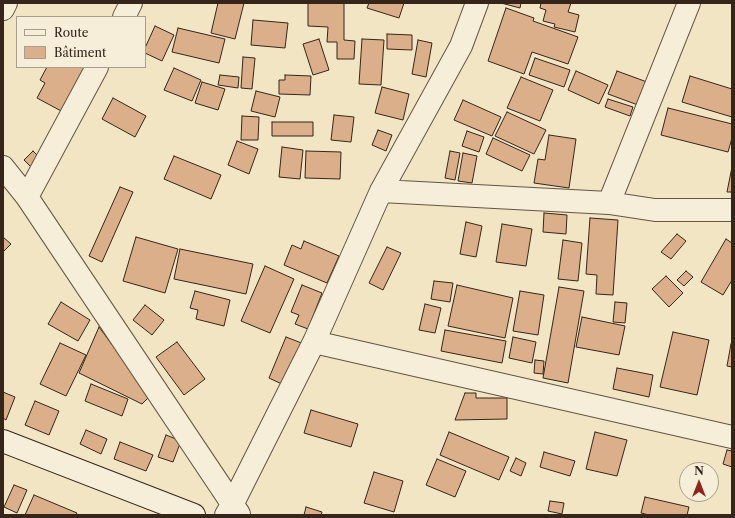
<!DOCTYPE html>
<meta charset="utf-8">
<style>
body{margin:0}
#map{position:relative;width:735px;height:518px;overflow:hidden;background:#f1e5c4;font-family:"Libre Caslon Text",serif}
canvas{display:block}
.frame{position:absolute;inset:0;border:4px solid #35251a;pointer-events:none}
.legend{position:absolute;left:16px;top:16px;width:130px;height:52px;box-sizing:border-box;background:#f6eed9;border:1px solid #a99e8d;margin:0;padding:5px 7px;list-style:none;font-size:12px;color:#35251a}
.legend li{display:flex;align-items:center;gap:8px;height:20px}
.legend b{width:20px;border:1px solid #a99e8d}
.north{position:absolute;left:679px;top:462px;width:40px;height:40px;box-sizing:border-box;background:#f6eed9;border:1px solid #a99e8d;border-radius:50%;rotate:0deg;font-size:11px;font-weight:700;line-height:16px;text-align:center;color:#35251a}
.north::after{content:'';display:block;margin:auto;width:14px;height:18px;background:#8f2418;clip-path:polygon(50% 0,100% 100%,50% 72%,0 100%)}
</style>
<div id="map">
<canvas width="735" height="518"></canvas>
<div class="frame"></div>
<ul class="legend">
<li><b style="height:5px;background:#f6eed9"></b>Route</li>
<li><b style="height:11px;background:#dbaf8a"></b>Bâtiment</li>
</ul>
<div class="north">N</div>
</div>
<script>
const g = document.querySelector('canvas').getContext('2d');
g.lineJoin = 'round';
function paint(path, color) { g.fillStyle = color; g.fill(path, 'evenodd'); }
const shape = rows => new Path2D(rows.map(r => 'M' + r).join(''));
function trace(path, color, width, dash) { g.strokeStyle = color; g.lineWidth = width; g.lineCap = dash ? 'butt' : 'round'; g.setLineDash(dash || []); g.stroke(path); }
const building = shape([
 [218,3,244,3,235,39,211,33,218,3],
 [308,3,344,3,344,40,355,41,354,59,337,59,337,42,327,42,328,27,308,26,308,3],
 [369,3,404,3,399,18,367,8,369,3],
 [501,3,521,3,520,8,501,3],
 [541,3,571,3,568,12,579,15,575,32,554,27,555,24,543,21,546,10,540,8,541,3],
 [506,8,534,18,533,21,578,37,568,64,532,52,524,74,488,61,506,8],
 [253,20,288,23,285,48,251,45,253,20],
 [155,26,174,35,162,61,145,53,145,48,155,26],
 [178,28,225,39,219,63,172,52,178,28],
 [387,34,412,35,412,50,387,49,387,34],
 [319,39,329,70,313,75,303,44,319,39],
 [362,39,384,40,381,85,359,84,362,39],
 [418,40,432,43,426,77,412,74,418,40],
 [243,57,255,58,252,89,241,88,243,57],
 [535,58,570,70,564,87,529,75,535,58],
 [47,67,87,67,63,112,37,98,45,83,40,80,47,67],
 [174,68,201,80,192,101,164,90,174,68],
 [576,71,608,85,599,104,568,90,576,71],
 [617,71,647,82,638,105,608,94,617,71],
 [220,75,239,77,238,88,218,85,220,75],
 [285,75,311,76,310,95,279,94,279,80,285,80,285,75],
 [690,76,732,89,732,117,682,102,690,76],
 [521,77,553,90,540,121,507,108,521,77],
 [202,82,225,89,218,110,195,103,202,82],
 [382,87,409,94,403,120,375,113,382,87],
 [256,91,280,97,275,117,251,111,256,91],
 [113,98,146,116,135,137,102,119,113,98],
 [608,99,633,107,630,116,605,107,608,99],
 [463,100,501,117,492,136,454,120,463,100],
 [668,108,732,124,732,138,728,152,661,135,668,108],
 [507,112,546,130,534,154,495,136,507,112],
 [334,115,354,117,351,142,331,140,334,115],
 [242,116,259,117,258,140,241,140,242,116],
 [272,122,313,122,313,136,272,136,272,122],
 [378,130,392,135,386,151,372,145,378,130],
 [467,131,484,137,479,152,462,146,467,131],
 [549,135,576,139,569,188,534,183,538,159,545,160,549,135],
 [493,138,530,155,522,171,486,154,493,138],
 [237,141,258,149,249,174,228,165,237,141],
 [282,147,303,150,300,179,279,177,282,147],
 [33,151,42,160,33,169,24,160,33,151],
 [306,151,341,152,340,179,305,178,306,151],
 [450,151,460,153,455,180,445,178,450,151],
 [463,153,477,156,472,183,458,181,463,153],
 [174,156,221,175,211,199,164,179,174,156],
 [732,167,732,192,727,192,732,167],
 [120,187,133,192,102,262,89,256,120,187],
 [544,213,567,215,566,234,543,232,544,213],
 [590,218,618,220,613,295,596,294,597,275,586,274,590,218],
 [466,222,482,226,476,257,460,254,466,222],
 [502,224,532,229,526,266,496,262,502,224],
 [677,234,686,241,671,259,661,252,677,234],
 [3,237,11,244,3,252,3,237],
 [136,237,178,249,165,293,123,281,136,237],
 [726,239,732,243,732,280,723,295,701,282,726,239],
 [563,240,582,243,578,281,558,279,563,240],
 [304,241,339,256,327,283,284,265,292,245,301,249,304,241],
 [387,247,401,253,383,290,369,283,387,247],
 [180,249,253,264,246,294,174,279,180,249],
 [265,266,294,279,270,333,241,321,265,266],
 [686,271,693,277,684,286,677,280,686,271],
 [666,276,683,293,669,307,652,289,666,276],
 [434,281,453,283,450,302,431,299,434,281],
 [302,285,322,293,308,329,295,324,299,315,291,312,302,285],
 [457,285,513,298,505,338,448,326,457,285],
 [559,287,584,291,568,383,543,378,559,287],
 [195,291,230,300,224,326,196,319,198,310,190,308,195,291],
 [520,291,544,295,538,335,513,331,520,291],
 [61,302,90,320,78,341,48,324,61,302],
 [615,302,627,303,625,323,613,322,615,302],
 [425,304,441,308,435,333,419,330,425,304],
 [145,305,164,320,152,335,133,320,145,305],
 [582,317,625,326,619,355,576,347,582,317],
 [99,327,150,396,142,404,79,373,99,327],
 [445,330,506,341,502,363,441,351,445,330],
 [673,332,709,340,697,395,660,387,673,332],
 [286,337,304,344,286,386,269,378,286,337],
 [513,337,536,342,532,363,509,358,513,337],
 [177,342,205,379,184,395,156,357,177,342],
 [60,343,86,355,66,396,40,384,60,343],
 [731,344,732,344,732,367,727,366,731,344],
 [535,360,544,361,543,374,534,373,535,360],
 [617,368,653,375,649,397,613,389,617,368],
 [91,384,128,399,122,416,85,401,91,384],
 [3,392,15,397,6,420,3,418,3,392],
 [465,393,476,393,476,398,507,398,507,419,455,420,465,393],
 [35,401,59,411,49,435,25,425,35,401],
 [311,410,358,424,351,447,304,433,311,410],
 [86,430,107,439,101,454,80,444,86,430],
 [449,432,509,457,499,480,440,455,449,432],
 [595,432,627,440,617,476,586,469,595,432],
 [166,435,181,441,173,462,158,457,166,435],
 [120,442,153,455,146,471,114,459,120,442],
 [727,450,732,451,732,467,723,464,727,450],
 [544,452,575,461,570,476,540,467,544,452],
 [516,458,526,463,521,476,510,471,516,458],
 [437,459,466,471,455,497,426,485,437,459],
 [374,472,403,481,394,512,364,503,374,472],
 [14,485,27,490,17,513,4,507,14,485],
 [34,495,77,513,76,515,25,515,34,495],
 [645,497,689,507,687,515,649,515,641,513,645,497],
 [550,501,564,503,562,514,548,511,550,501],
 [306,507,322,512,321,515,304,515,306,507]
]);
paint(building, '#dbaf8a');
trace(building, '#35251a', 1);
const minor = shape([
 [3,9,6,3],
 [124,17,131,3],
 [3,167,27,197,239,514],
 [381,191,609,203,655,210,732,210],
 [27,197,97,67],
 [609,203,689,3],
 [314,342,732,437],
 [226,515,232,505,314,342,381,191,461,46,477,3]
]);
const secondary = shape([
 [3,441,194,515]
]);
trace(minor, '#645544', 24);
trace(secondary, '#35251a', 24);
trace(minor, '#f6eed9', 22);
trace(secondary, '#f6eed9', 22);
</script>
